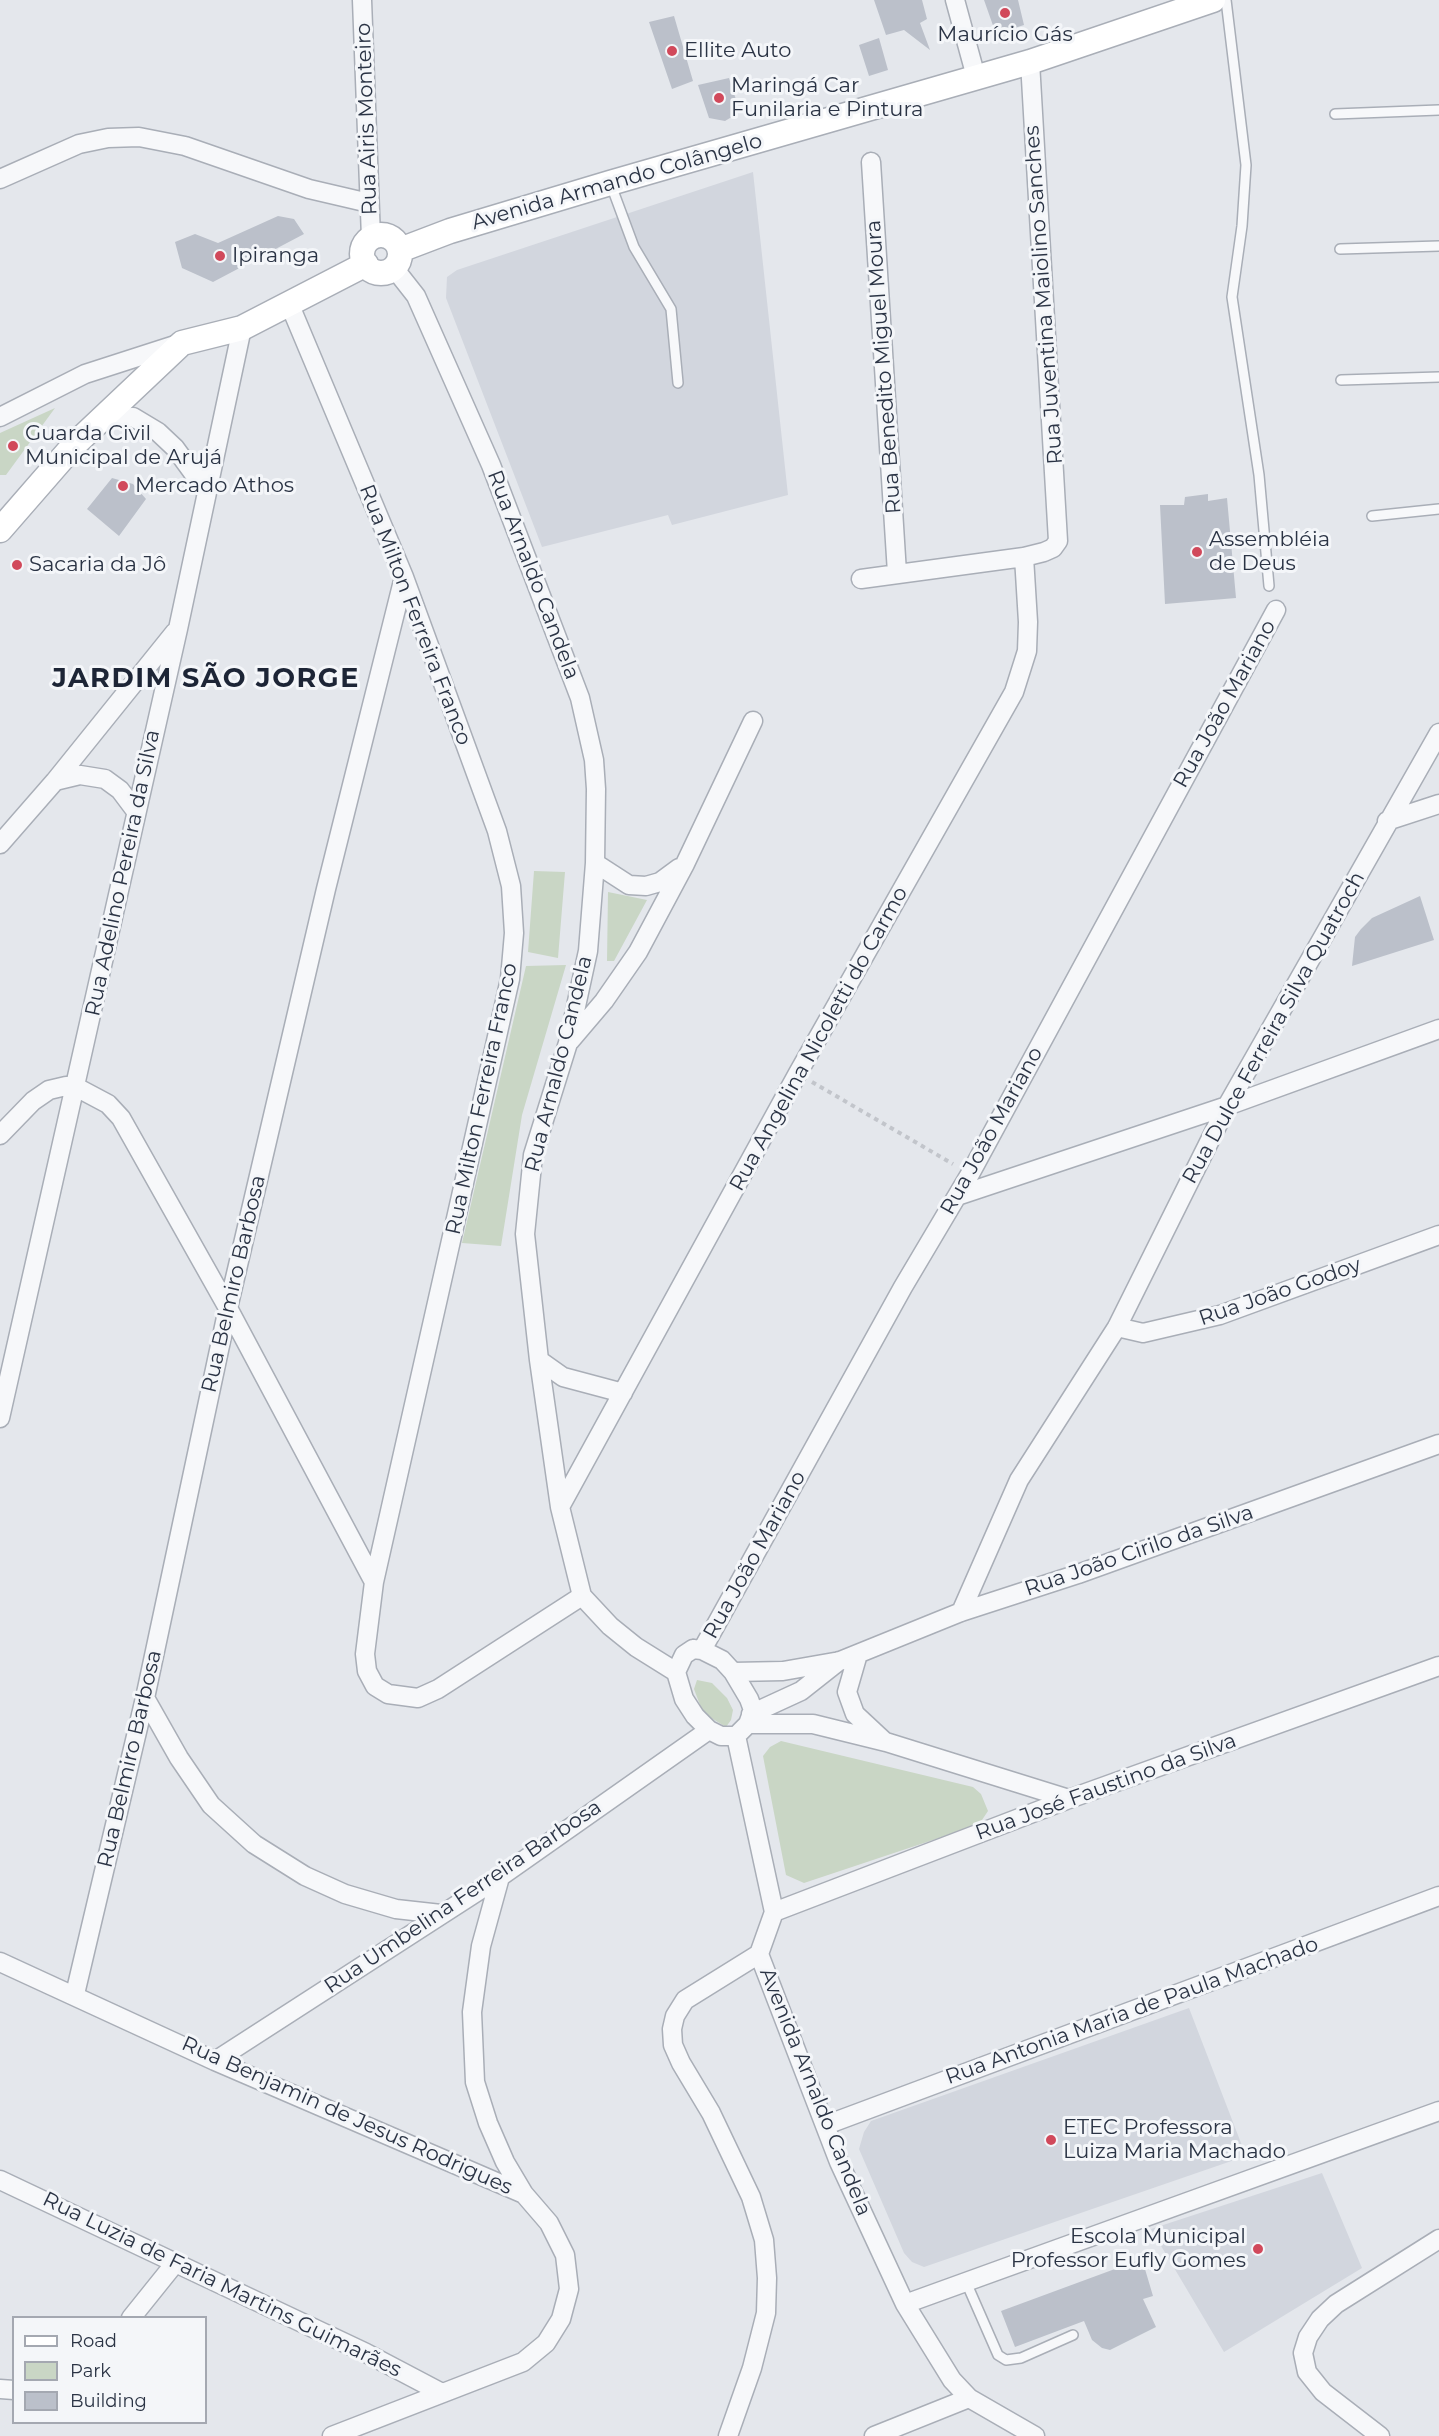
<!DOCTYPE html>
<meta charset="utf-8">
<style>
body{margin:0}
#map{position:relative;width:1439px;height:2436px;overflow:hidden;background:#e4e7ec;font-family:Montserrat,sans-serif}
canvas{display:block}
.legend{position:absolute;left:12px;top:2316px;width:195px;height:108px;box-sizing:border-box;background:#f4f6f9;border:2px solid #a4a8b1;margin:0;padding:8px 10px;list-style:none;font-size:18px;color:#2b3445}
.legend li{display:flex;align-items:center;gap:12px;height:30px}
.legend b{width:30px;border:2px solid #a4a8b1}
</style>
<div id="map">
<canvas width="1439" height="2436"></canvas>
<ul class="legend">
<li><b style="height:8px;background:#fff"></b>Road</li>
<li><b style="height:16px;background:#c9d6c5"></b>Park</li>
<li><b style="height:16px;background:#bbc0ca"></b>Building</li>
</ul>
</div>
<script>
const g = document.querySelector('canvas').getContext('2d');
g.lineJoin = 'round';
function paint(path, color) { g.fillStyle = color; g.fill(path, 'evenodd'); }
const shape = rows => new Path2D(rows.map(r => 'M' + r).join(''));
function trace(path, color, width, dash) { g.strokeStyle = color; g.lineWidth = width; g.lineCap = dash ? 'butt' : 'round'; g.setLineDash(dash || []); g.stroke(path); }
function write(font, color, halo, rows, align = 'center') {
  g.font = font + ' Montserrat,sans-serif'; g.lineWidth = 6; g.setLineDash([]); g.textBaseline = 'middle'; g.strokeStyle = halo; g.fillStyle = color; for (const [text, x, y, turn = 0] of rows) {
    g.save(); g.translate(x, y); g.rotate((+turn || 0) * Math.PI / 180); g.textAlign = isNaN(turn) ? turn : align; if (halo) g.strokeText(text, 0, 0); g.fillText(text, 0, 0); g.restore();
  }
}
paint(shape([
 [753,172,788,495,672,525,668,515,542,547,446,298,447,277,457,270],
 [1189,2008,1246,2156,924,2267,912,2262,904,2253,859,2149,864,2132,871,2121],
 [1322,2173,1362,2268,1224,2352,1151,2229]
]), '#d2d6de');
paint(shape([
 [55,408,6,475,0,475,0,433],
 [534,871,565,872,558,958,528,952],
 [608,892,647,900,614,961,607,961],
 [566,965,522,1115,501,1246,462,1243,526,966],
 [697,1680,712,1683,727,1698,733,1710,731,1720,726,1727,703,1713,694,1689],
 [781,1741,973,1787,981,1794,988,1811,982,1820,966,1829,804,1883,786,1875,763,1756,770,1747]
]), '#c9d6c5');
paint(shape([
 [874,0,922,0,927,19,920,23,930,50,904,30,886,35],
 [984,0,1018,0,1024,25,996,34],
 [674,16,693,81,672,89,649,22],
 [879,38,888,70,869,76,859,45],
 [729,78,740,112,725,121,709,118,698,85],
 [278,216,294,219,304,234,213,282,182,268,175,242,195,234,218,243],
 [112,478,133,484,146,499,119,536,87,509],
 [1208,494,1208,501,1227,498,1236,598,1165,604,1160,505,1184,505,1185,497],
 [1420,896,1434,940,1352,966,1355,937,1361,929,1372,918],
 [1142,2259,1153,2296,1143,2299,1156,2327,1110,2350,1102,2348,1092,2340,1084,2321,1015,2347,1001,2311]
]), '#bbc0ca');
const lane = shape([
 [1226,0,1246,165,1242,226,1232,297,1259,475,1269,586],
 [1335,114,1439,110],
 [611,185,634,247,671,309,678,383],
 [1340,249,1439,246],
 [1341,380,1439,377],
 [1372,516,1439,509],
 [966,2282,998,2355,1006,2360,1021,2358,1073,2335]
]);
const street = shape([
 [362,0,371,238],
 [955,0,976,77],
 [871,162,897,573],
 [0,179,79,144,108,138,139,137,185,146,309,189,369,203],
 [394,268,416,296,491,465,580,698,594,760,596,789,595,863,588,951,568,1043,533,1155,525,1234,539,1360,560,1507,582,1596,610,1626,636,1647,676,1672],
 [289,303,404,577,497,831,511,886,514,933,510,979,374,1582,365,1654,367,1671,375,1686,388,1694,418,1698,438,1689,582,1596],
 [0,417,85,374,178,344],
 [103,418,133,417,158,432,175,448,207,492],
 [861,579,1024,557,1044,552,1053,548,1058,541,1030,62],
 [55,781,80,775,105,779,120,790,135,810],
 [1387,821,1439,804],
 [0,844,55,781,175,632],
 [595,863,629,885,646,886,660,882,679,868],
 [570,1041,604,1001,638,952,685,864,753,721],
 [0,1135,33,1101,49,1090,66,1086,76,1087,108,1104,121,1118,228,1308,374,1582],
 [957,1196,1227,1106,1439,1029],
 [1117,1327,1143,1333,1220,1315,1439,1235],
 [539,1360,563,1377,623,1393],
 [0,1418,178,629,242,328],
 [560,1507,798,1073,1014,692,1027,651,1028,622,1024,557],
 [961,1612,1019,1480,1117,1327,1227,1106,1439,733],
 [693,1649,702,1650,722,1660,733,1672,749,1699,753,1710,748,1724,736,1736,721,1736,709,1730,695,1716,684,1699,676,1672,684,1655,693,1649],
 [702,1650,903,1287,970,1174,1276,610],
 [858,1654,847,1692,855,1714,884,1741],
 [733,1672,783,1671,840,1661,961,1612,1078,1574,1439,1444],
 [145,1698,179,1758,211,1805,254,1844,305,1876,345,1894,396,1909,441,1914],
 [751,1714,801,1691,839,1661],
 [748,1724,813,1724,886,1742,1069,1799],
 [736,1736,774,1912,759,1954,839,2162,905,2304,952,2380,969,2398,1035,2436],
 [500,1877,481,1946,472,2012,475,2082,488,2123,505,2162,524,2194],
 [774,1912,1069,1799,1439,1666],
 [0,1962,215,2061,524,2194,549,2223,565,2255,569,2289,561,2319,546,2343,523,2362,332,2436],
 [75,1994,145,1698,228,1308,326,889,404,577],
 [215,2061,500,1877,709,1730],
 [826,2125,1439,1896],
 [0,2180,366,2353,442,2393],
 [905,2304,1439,2111],
 [131,2318,176,2262],
 [0,2389,14,2390],
 [728,2436,752,2368,766,2313,767,2278,764,2240,751,2197,711,2113,681,2063,673,2045,672,2029,675,2016,685,2000,759,1954],
 [874,2436,969,2398],
 [1380,2436,1323,2392,1307,2372,1303,2353,1308,2337,1320,2319,1336,2304,1439,2239]
]);
const secondary = shape([
 '362 254a19 19 0 1 1 38 0a19 19 0 1 1-38 0Z',
 [400,250,450,231,610,183,1030,62,1213,0],
 [0,530,74,445,182,343,242,328,366,264]
]);
trace(lane, '#a9aeb7', 12);
trace(street, '#a9aeb7', 21);
trace(secondary, '#a9aeb7', 27);
trace(shape([
 [812,1082,953,1164]
]), '#c2c5cb', 4, [4.5, 4.5]);
trace(lane, '#f7f8fa', 9);
trace(street, '#f7f8fa', 18);
trace(secondary, '#fff', 24);
for (const [x, y, r, color] of [
 [1005,13,6,"#d1495b"],
 [672,51,6,"#d1495b"],
 [719,98,6,"#d1495b"],
 [220,256,6,"#d1495b"],
 [13,446,6,"#d1495b"],
 [123,486,6,"#d1495b"],
 [1197,552,6,"#d1495b"],
 [17,565,6,"#d1495b"],
 [1051,2140,6,"#d1495b"],
 [1258,2249,6,"#d1495b"]
]) { const dot = new Path2D(); dot.arc(x, y, r, 0, 2 * Math.PI); g.fillStyle = color; g.fill(dot); trace(dot, '#f4f6f9', 2); }
write('21px', '#2b3445', '#f4f6f9', [
 ["Maurício Gás",1005,35,"center"],
 ["Ellite Auto",684,51],
 ["Maringá Car",731,86],
 ["Funilaria e Pintura",731,110],
 ["Ipiranga",232,256],
 ["Guarda Civil",25,434],
 ["Municipal de Arujá",25,458],
 ["Mercado Athos",135,486],
 ["Assembléia",1209,540],
 ["de Deus",1209,564],
 ["Sacaria da Jô",29,565],
 ["ETEC Professora",1063,2128],
 ["Luiza Maria Machado",1063,2152],
 ["Escola Municipal",1246,2237,"right"],
 ["Professor Eufly Gomes",1246,2261,"right"]
], 'left');
write('21px', '#2b3445', '#f4f6f9', [
 ["Rua Airis Monteiro",367,119,-92],
 ["Avenida Armando Colângelo",617,182,-16],
 ["Rua Juventina Maiolino Sanches",1044,295,-94],
 ["Rua Benedito Miguel Moura",884,367,-94],
 ["Rua Arnaldo Candela",533,575,69],
 ["Rua Milton Ferreira Franco",415,615,69],
 ["Rua João Mariano",1225,704,-61],
 ["Rua Adelino Pereira da Silva",123,873,-78],
 ["Rua Dulce Ferreira Silva Quatroch",1274,1028,-61],
 ["Rua Angelina Nicoletti do Carmo",819,1039,-61],
 ["Rua Arnaldo Candela",559,1064,-76],
 ["Rua Milton Ferreira Franco",482,1099,-78],
 ["Rua João Mariano",992,1131,-61],
 ["Rua Belmiro Barbosa",234,1284,-77],
 ["Rua João Godoy",1280,1292,-19],
 ["Rua João Cirilo da Silva",1139,1551,-19],
 ["Rua João Mariano",755,1555,-61],
 ["Rua Belmiro Barbosa",130,1759,-77],
 ["Rua José Faustino da Silva",1106,1787,-20],
 ["Rua Umbelina Ferreira Barbosa",463,1897,-34],
 ["Rua Antonia Maria de Paula Machado",1132,2011,-20],
 ["Avenida Arnaldo Candela",815,2092,68],
 ["Rua Benjamin de Jesus Rodrigues",347,2116,24],
 ["Rua Luzia de Faria Martins Guimarães",222,2285,26]
]);
g.letterSpacing = '1.5px';
write('bold 27px', '#1d2536', '#f4f6f9', [
 ["JARDIM SÃO JORGE",206,679]
]);
g.letterSpacing = '0px';
</script>
